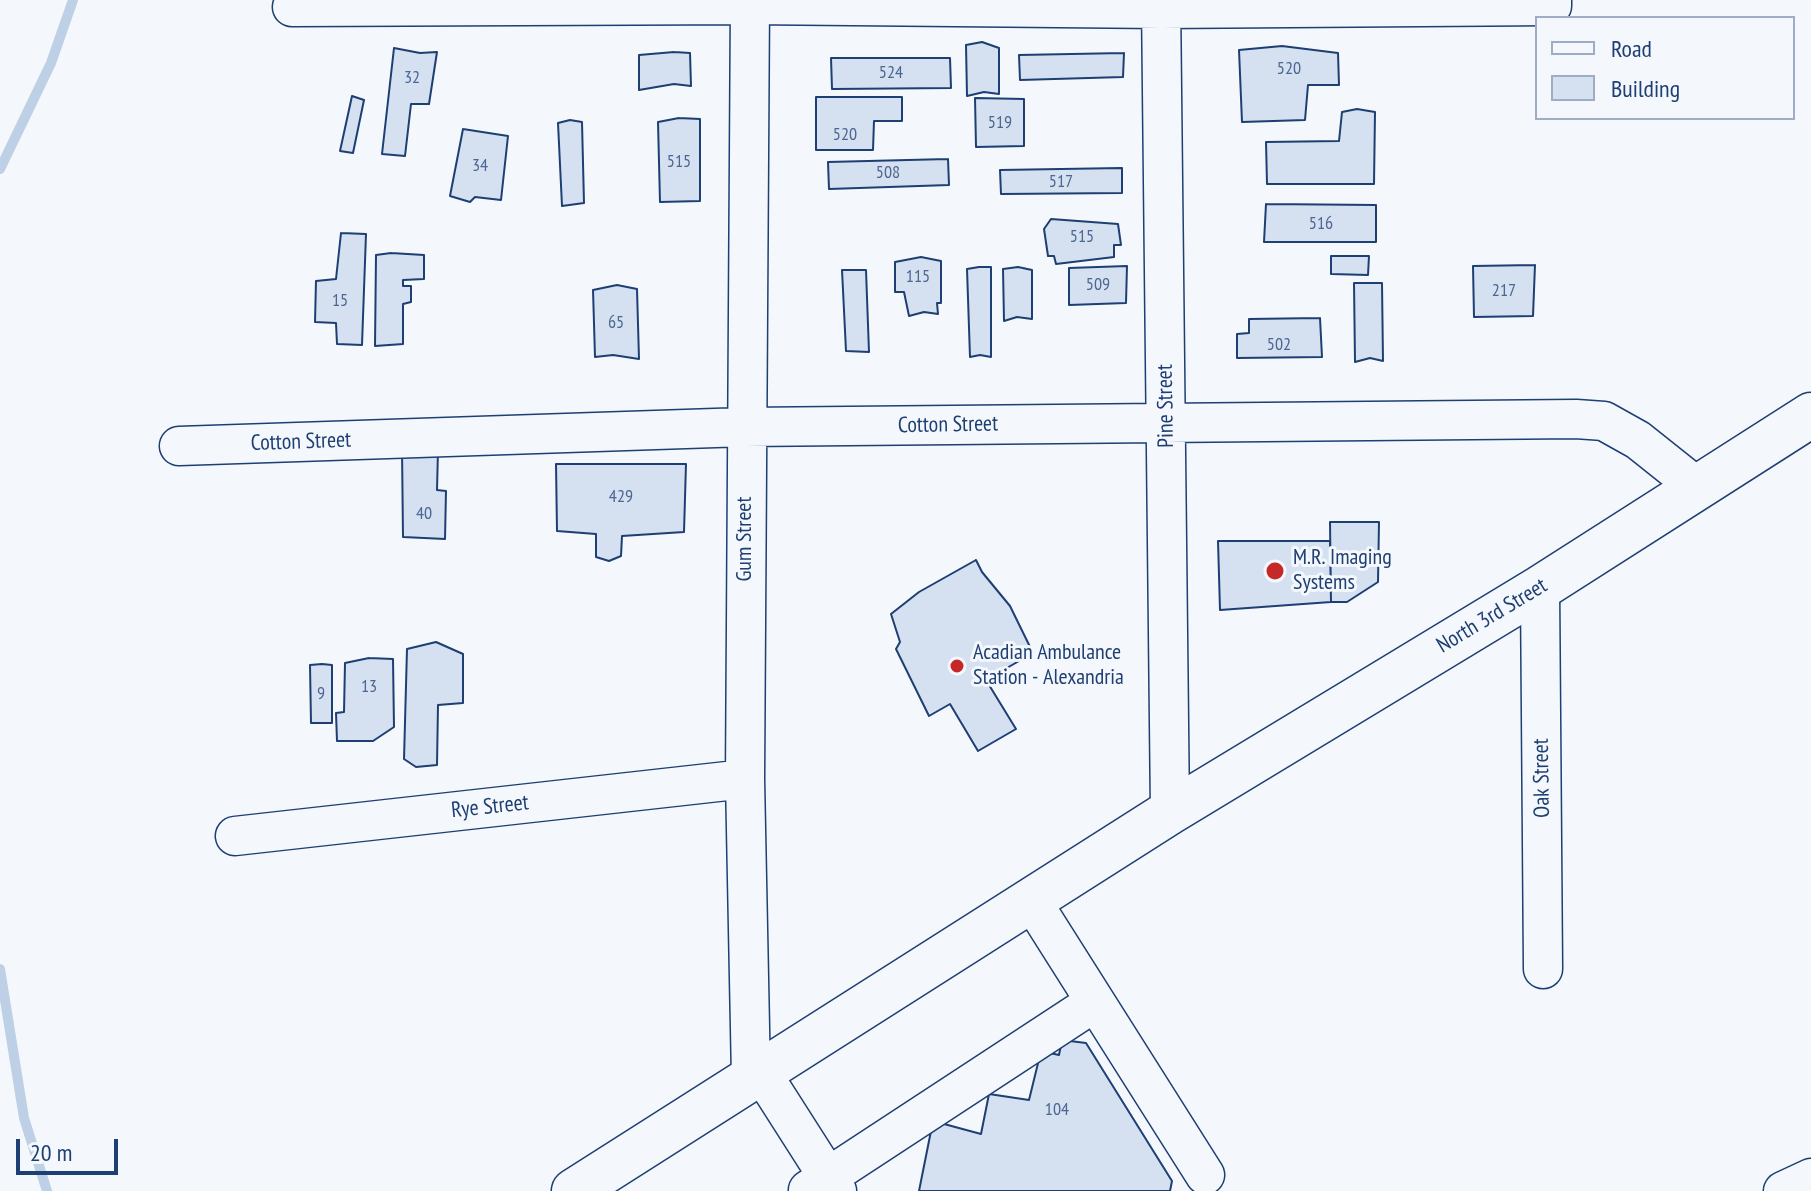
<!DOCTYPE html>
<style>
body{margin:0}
#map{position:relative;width:1811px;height:1191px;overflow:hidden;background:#f4f7fb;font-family:"PT Sans Narrow",sans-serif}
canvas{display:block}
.legend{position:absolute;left:1535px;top:16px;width:260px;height:104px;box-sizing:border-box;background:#f4f7fb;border:2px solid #9eadc5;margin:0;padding:10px 14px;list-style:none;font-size:24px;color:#1d3f73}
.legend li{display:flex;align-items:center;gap:16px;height:40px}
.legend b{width:40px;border:2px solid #9eadc5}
.scale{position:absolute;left:16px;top:1139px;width:102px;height:36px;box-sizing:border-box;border:4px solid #1d3f73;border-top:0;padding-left:10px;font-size:24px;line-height:28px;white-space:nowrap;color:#1d3f73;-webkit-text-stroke:6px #f4f7fb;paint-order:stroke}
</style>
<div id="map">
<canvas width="1811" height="1191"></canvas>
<ul class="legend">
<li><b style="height:10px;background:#f4f7fb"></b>Road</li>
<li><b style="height:22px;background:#d5e0f0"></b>Building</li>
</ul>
<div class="scale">20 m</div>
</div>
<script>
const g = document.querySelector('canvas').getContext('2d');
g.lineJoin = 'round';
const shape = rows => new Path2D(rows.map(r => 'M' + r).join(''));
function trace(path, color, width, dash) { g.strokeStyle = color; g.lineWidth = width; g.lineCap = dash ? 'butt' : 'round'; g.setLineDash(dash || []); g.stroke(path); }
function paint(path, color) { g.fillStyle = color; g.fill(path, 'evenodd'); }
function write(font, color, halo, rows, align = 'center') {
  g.font = font + ' "PT Sans Narrow",sans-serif'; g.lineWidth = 6; g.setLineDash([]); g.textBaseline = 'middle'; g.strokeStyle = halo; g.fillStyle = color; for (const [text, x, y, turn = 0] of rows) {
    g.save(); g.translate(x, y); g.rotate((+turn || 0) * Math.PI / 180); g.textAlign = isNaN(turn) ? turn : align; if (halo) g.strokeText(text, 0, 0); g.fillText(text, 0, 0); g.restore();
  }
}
trace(shape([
 [0,169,51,63,73,0],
 [0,969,24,1118,47,1191]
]), '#bed0e5', 10);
const building = shape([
 [982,42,999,48,999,94,984,92,967,96,966,45,982,42],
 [1282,46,1338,53,1339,85,1308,85,1305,120,1242,122,1239,50,1282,46],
 [394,48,420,53,437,52,429,104,411,104,405,156,382,154,394,48],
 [674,52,690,53,691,86,674,84,639,90,639,55,674,52],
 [1124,53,1123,77,1020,80,1019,55,1124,53],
 [831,58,950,58,951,88,832,89,831,58],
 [352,96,364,100,353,153,340,151,352,96],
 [816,97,902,97,902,121,874,121,873,150,816,150,816,97],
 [975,98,1024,99,1024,146,976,147,975,98],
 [1357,109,1375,112,1374,184,1267,184,1266,142,1339,141,1342,112,1357,109],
 [679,118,700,119,700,201,660,202,658,122,679,118],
 [570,120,582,122,584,203,562,206,558,123,570,120],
 [463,129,508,136,501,200,475,197,470,202,450,196,463,129],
 [948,159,949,185,829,189,828,162,948,159],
 [1122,168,1122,193,1001,194,1000,170,1122,168],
 [1266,204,1376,205,1376,242,1264,242,1266,204],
 [1051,219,1118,224,1121,245,1114,245,1114,257,1056,264,1054,256,1048,256,1044,229,1051,219],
 [341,233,366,234,362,345,337,344,336,323,315,322,316,281,336,279,341,233],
 [391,253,424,255,424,279,403,280,403,286,411,286,411,302,403,304,403,344,375,346,376,255,391,253],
 [1331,256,1369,256,1368,275,1331,274,1331,256],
 [921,257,941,261,941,303,937,303,938,314,924,312,909,316,904,292,895,292,895,262,921,257],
 [1535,265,1533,316,1474,317,1473,266,1535,265],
 [1127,266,1126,303,1069,305,1069,268,1127,266],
 [979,267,991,267,991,357,980,355,970,357,967,269,979,267],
 [1018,267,1032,270,1032,319,1017,317,1004,321,1003,269,1018,267],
 [842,270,866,270,869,352,846,351,842,270],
 [1354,283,1382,283,1383,361,1370,358,1355,362,1354,283],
 [617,285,637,289,639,359,613,355,595,357,593,290,617,285],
 [1320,318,1322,357,1237,358,1237,334,1249,333,1249,319,1320,318],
 [402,449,438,450,437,490,446,491,445,539,403,537,402,449],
 [556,464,686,464,684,532,622,536,621,556,609,561,596,557,596,534,557,531,556,464],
 [1330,522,1379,522,1378,582,1347,602,1331,602,1330,522],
 [1218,541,1330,541,1331,602,1220,610,1218,541],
 [976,560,982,572,1010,606,1033,653,986,680,1016,729,978,751,950,704,929,716,896,649,900,642,891,614,919,592,976,560],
 [436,642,463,654,463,703,438,705,437,765,416,767,404,759,407,649,436,642],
 [369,658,393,659,394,727,373,741,337,741,336,713,344,712,345,663,369,658],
 [322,664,332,665,332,723,311,723,310,665,322,664],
 [1062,1040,1086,1043,1172,1181,1170,1191,919,1191,933,1121,981,1134,989,1094,1029,1100,1041,1051,1059,1055,1062,1040]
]);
paint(building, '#d5e0f0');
trace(building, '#1d3f73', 2);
const minor = shape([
 [750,0,745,779,751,1078],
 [1161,0,1170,812],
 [292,7,749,5,1161,9,1552,6,1552,0],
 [179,446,745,427,1576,419,1604,421,1638,440,1697,487],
 [1540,588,1543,969],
 [235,836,745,779],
 [1031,900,1205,1175],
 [761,1072,828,1177,808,1190],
 [837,1191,828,1177,1095,1002],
 [1783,1191,1811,1178]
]);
const major = shape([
 [574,1191,1170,812,1540,588,1811,415]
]);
trace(minor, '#1d3f73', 41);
trace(major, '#1d3f73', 47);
trace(minor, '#f4f7fb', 38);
trace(major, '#f4f7fb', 44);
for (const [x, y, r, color] of [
 [1275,571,10,"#c62828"],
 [957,666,8,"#c62828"]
]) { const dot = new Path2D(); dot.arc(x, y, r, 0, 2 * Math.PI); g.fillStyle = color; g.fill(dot); trace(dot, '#f4f7fb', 3); }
write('18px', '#4b6792', null, [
 ["520",1289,69],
 ["524",891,73],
 ["32",412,78],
 ["519",1000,123],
 ["520",845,135],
 ["515",679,162],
 ["34",480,166],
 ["508",888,173],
 ["517",1061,182],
 ["516",1321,224],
 ["515",1082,237],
 ["115",918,277],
 ["509",1098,285],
 ["217",1504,291],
 ["15",340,301],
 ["65",616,323],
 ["502",1279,345],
 ["429",621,497],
 ["40",424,514],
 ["13",369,687],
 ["9",321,694],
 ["104",1057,1110]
]);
write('22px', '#1d3f73', '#f4f7fb', [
 ["Pine Street",1166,406,-91],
 ["Cotton Street",948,425,-1],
 ["Cotton Street",301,442,-2],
 ["Gum Street",745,539,-90],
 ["North 3rd Street",1492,616,-31],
 ["Oak Street",1542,778,-91],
 ["Rye Street",490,807,-6]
]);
write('22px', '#1d3f73', '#f4f7fb', [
 ["M.R. Imaging",1293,558],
 ["Systems",1293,583],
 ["Acadian Ambulance",973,653],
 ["Station - Alexandria",973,678]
], 'left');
</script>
